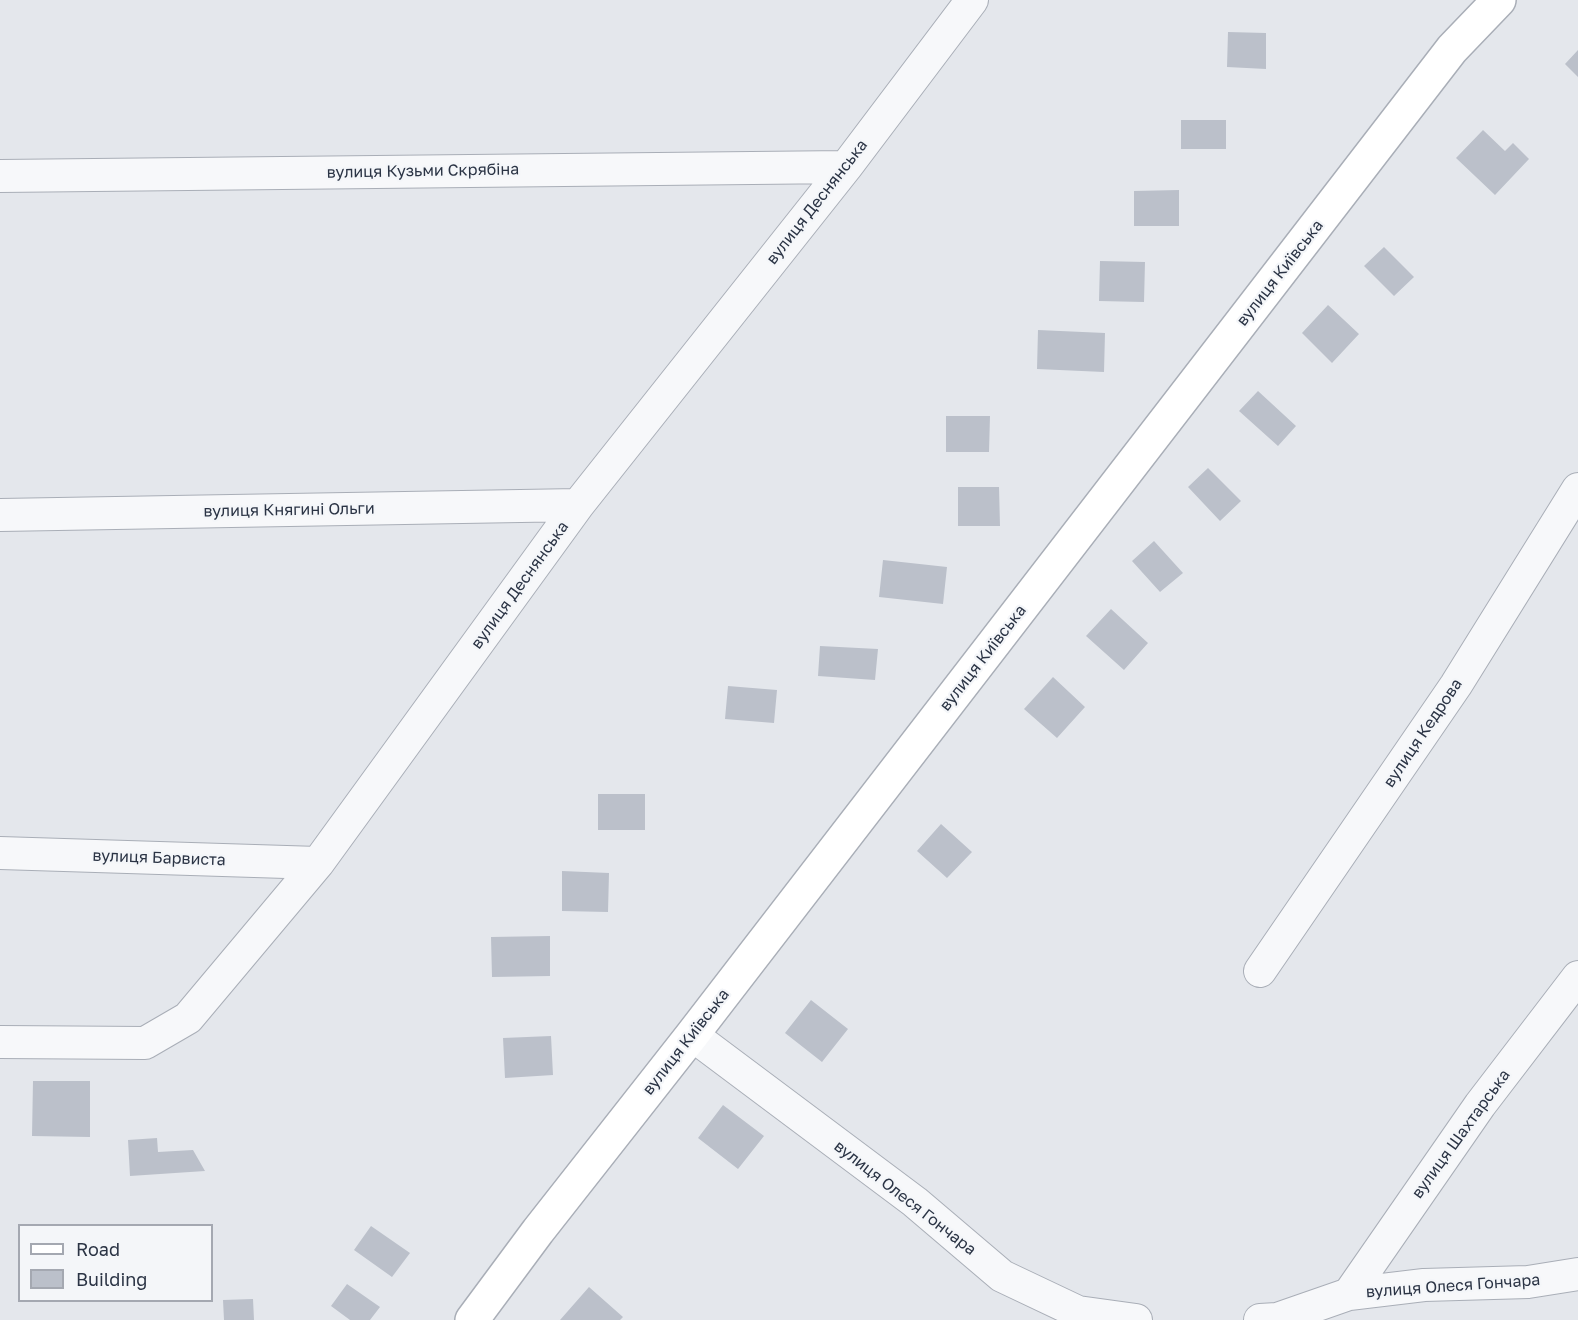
<!DOCTYPE html>
<meta charset="utf-8">
<style>
body{margin:0}
#map{position:relative;width:1578px;height:1320px;overflow:hidden;background:#e4e7ec;font-family:"Golos Text",sans-serif}
canvas{display:block}
.legend{position:absolute;left:18px;top:1224px;width:195px;height:78px;box-sizing:border-box;background:#f4f6f9;border:2px solid #a4a8b1;margin:0;padding:8px 10px;list-style:none;font-size:18px;color:#2b3445}
.legend li{display:flex;align-items:center;gap:12px;height:30px}
.legend b{width:30px;border:2px solid #a4a8b1}
</style>
<div id="map">
<canvas width="1578" height="1320"></canvas>
<ul class="legend">
<li><b style="height:8px;background:#fff"></b>Road</li>
<li><b style="height:16px;background:#bbc0ca"></b>Building</li>
</ul>
</div>
<script>
const g = document.querySelector('canvas').getContext('2d');
g.lineJoin = 'round';
function paint(path, color) { g.fillStyle = color; g.fill(path, 'evenodd'); }
const shape = rows => new Path2D(rows.map(r => 'M' + r).join(''));
function trace(path, color, width, dash) { g.strokeStyle = color; g.lineWidth = width; g.lineCap = dash ? 'butt' : 'round'; g.setLineDash(dash || []); g.stroke(path); }
function write(font, color, halo, rows, align = 'center') {
  g.font = font + ' "Golos Text",sans-serif'; g.lineWidth = 4.5; g.setLineDash([]); g.textBaseline = 'middle'; g.strokeStyle = halo; g.fillStyle = color; for (const [text, x, y, turn = 0] of rows) {
    g.save(); g.translate(x, y); g.rotate((+turn || 0) * Math.PI / 180); g.textAlign = isNaN(turn) ? turn : align; if (halo) g.strokeText(text, 0, 0); g.fillText(text, 0, 0); g.restore();
  }
}
paint(shape([
 [1228,32,1266,33,1266,69,1227,67],
 [1578,50,1578,77,1565,64],
 [1181,120,1226,120,1226,149,1181,149],
 [1483,130,1505,151,1513,143,1529,159,1495,195,1456,158],
 [1179,190,1179,226,1134,226,1134,191],
 [1384,247,1414,277,1394,296,1364,266],
 [1100,261,1145,262,1144,302,1099,301],
 [1328,305,1359,334,1332,363,1302,333],
 [1038,330,1105,333,1104,372,1037,369],
 [1258,391,1296,426,1278,446,1239,411],
 [946,416,990,416,989,452,946,452],
 [1208,468,1241,501,1220,521,1188,487],
 [958,487,999,487,1000,526,958,526],
 [1154,541,1183,573,1160,592,1132,561],
 [883,560,947,567,943,604,879,597],
 [1111,609,1148,643,1124,670,1086,636],
 [820,646,878,649,875,680,818,676],
 [1053,677,1085,707,1057,738,1024,709],
 [728,686,777,690,774,723,725,719],
 [598,794,645,794,645,830,598,830],
 [941,824,972,852,947,878,917,851],
 [562,871,609,873,608,912,562,911],
 [550,936,550,976,492,977,491,937],
 [811,1000,848,1029,822,1062,785,1033],
 [551,1036,553,1075,505,1078,503,1038],
 [33,1081,90,1081,90,1137,32,1136],
 [723,1105,764,1136,738,1169,698,1138],
 [157,1138,158,1152,193,1150,205,1171,130,1176,128,1140],
 [371,1226,410,1253,392,1277,354,1250],
 [347,1284,380,1307,370,1320,350,1320,331,1306],
 [589,1287,623,1317,620,1320,560,1320],
 [253,1299,254,1320,224,1320,223,1300]
]), '#bbc0ca');
const street = shape([
 [0,176,846,167],
 [0,515,578,505],
 [0,853,318,863],
 [1260,971,1456,685,1578,489],
 [692,1035,915,1202,1002,1276,1078,1312,1136,1320],
 [0,1042,145,1043,188,1018,318,863,578,505,846,167,972,0],
 [1349,1294,1480,1105,1578,977],
 [1260,1320,1277,1319,1349,1294,1424,1285,1528,1282,1578,1274]
]);
const secondary = shape([
 [472,1320,538,1231,692,1035,1452,49,1499,0]
]);
trace(street, '#a9aeb7', 34);
trace(secondary, '#a9aeb7', 36);
trace(street, '#f7f8fa', 32);
trace(secondary, '#fff', 33);
write('16px', '#2b3445', '#f4f6f9', [
 ["вулиця Кузьми Скрябіна",423,171,-1],
 ["вулиця Деснянська",817,202,-52],
 ["вулиця Київська",1280,273,-52],
 ["вулиця Княгині Ольги",289,510,-1],
 ["вулиця Деснянська",520,585,-54],
 ["вулиця Київська",983,658,-52],
 ["вулиця Кедрова",1423,733,-56],
 ["вулиця Барвиста",159,858,2],
 ["вулиця Київська",686,1042,-52],
 ["вулиця Шахтарська",1461,1134,-54],
 ["вулиця Олеся Гончара",905,1198,38],
 ["вулиця Олеся Гончара",1453,1286,-4]
]);
</script>
